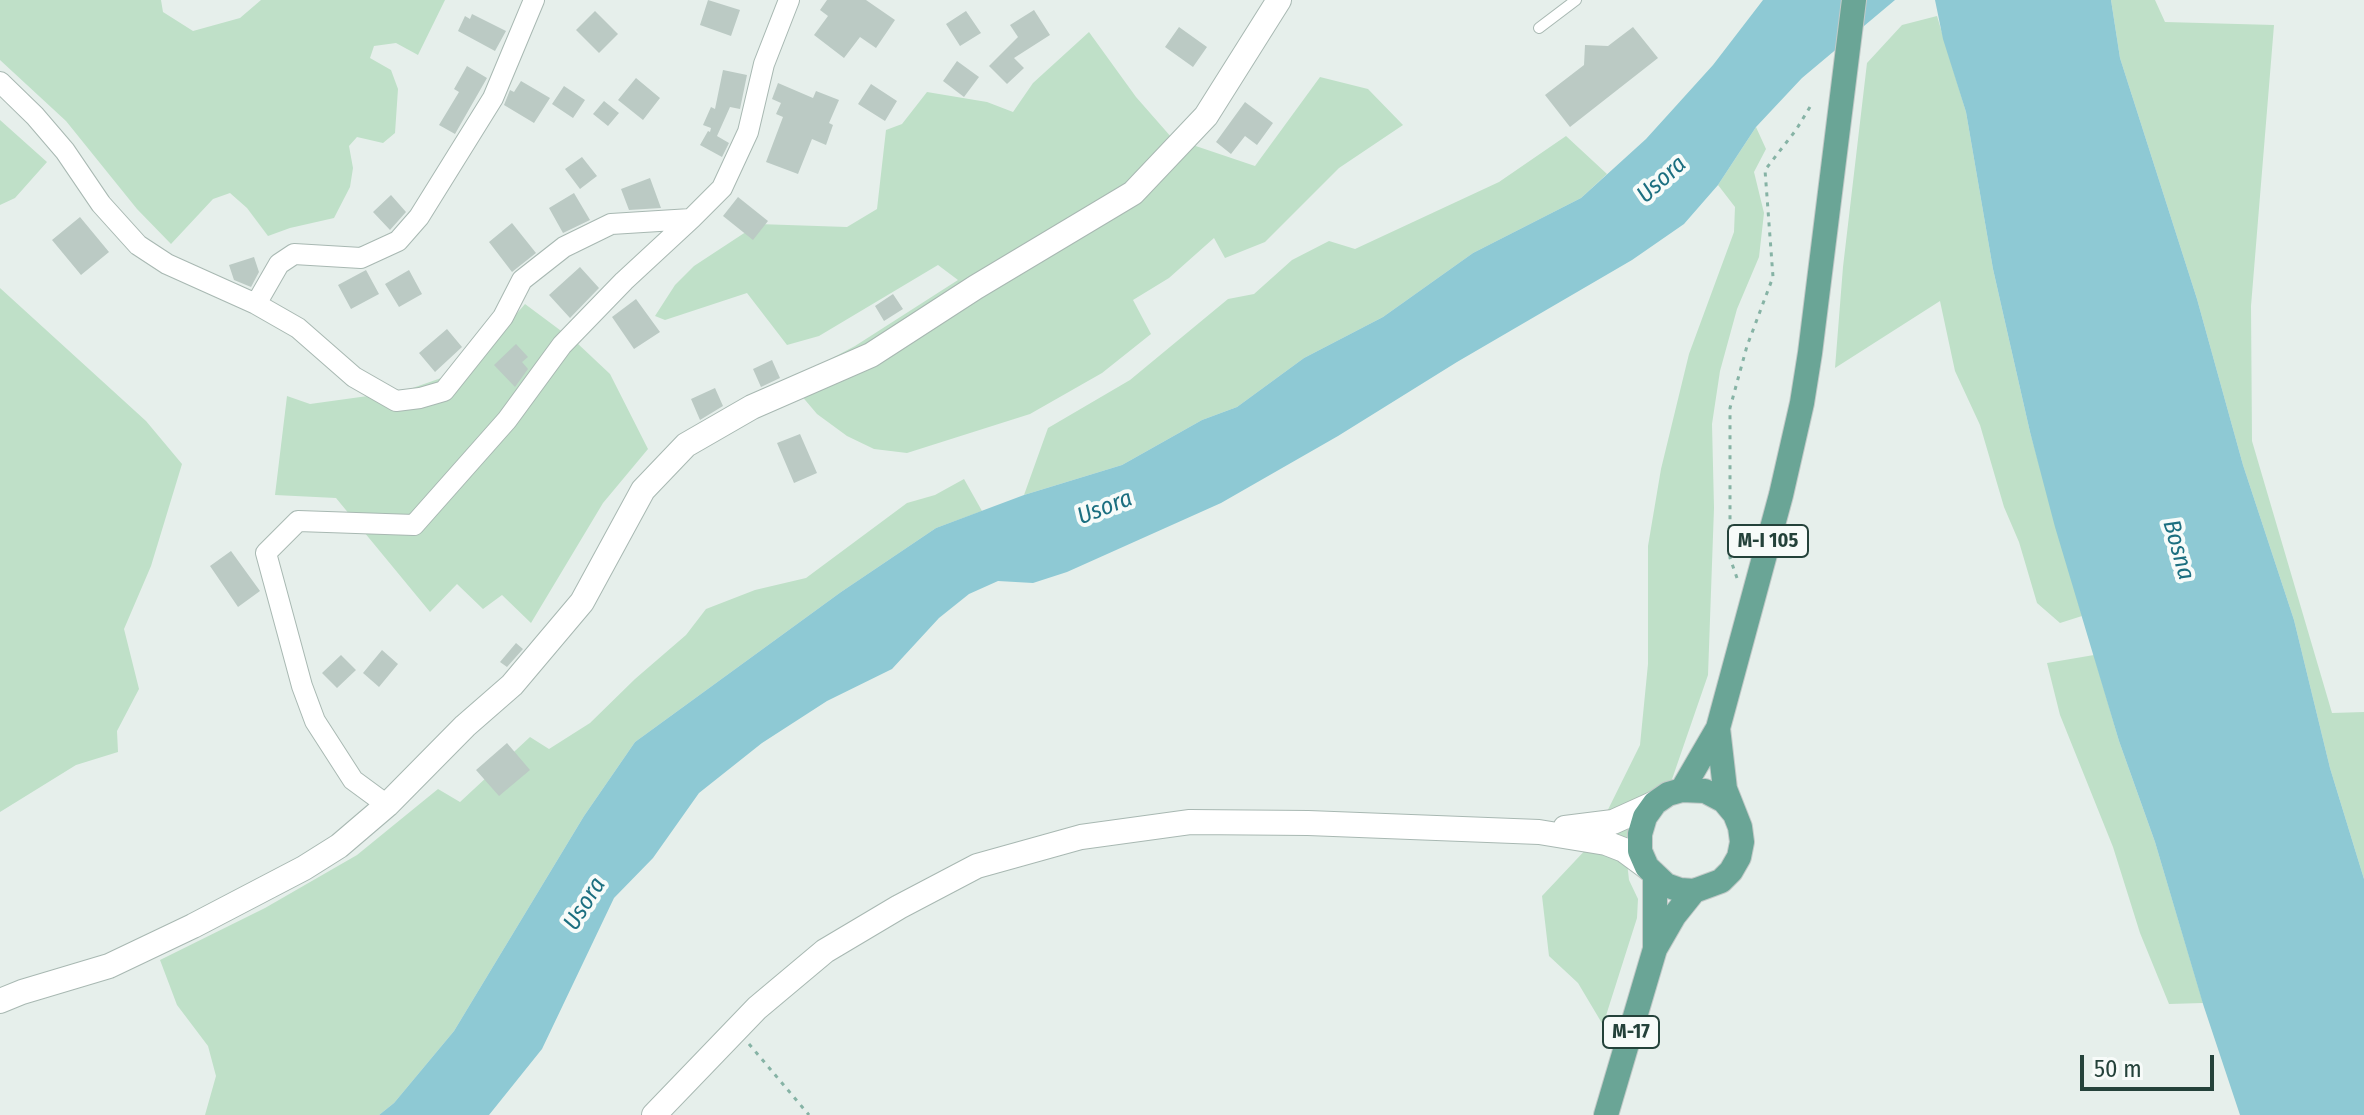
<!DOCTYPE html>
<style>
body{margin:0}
#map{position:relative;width:2364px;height:1115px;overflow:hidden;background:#e6efeb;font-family:"Fira Sans Condensed",sans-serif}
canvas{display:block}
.scale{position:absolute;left:2080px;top:1055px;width:134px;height:36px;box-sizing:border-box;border:4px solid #24423a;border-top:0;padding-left:10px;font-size:24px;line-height:28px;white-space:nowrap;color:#24423a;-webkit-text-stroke:6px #f7fbf9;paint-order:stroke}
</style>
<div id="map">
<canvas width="2364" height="1115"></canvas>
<div class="scale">50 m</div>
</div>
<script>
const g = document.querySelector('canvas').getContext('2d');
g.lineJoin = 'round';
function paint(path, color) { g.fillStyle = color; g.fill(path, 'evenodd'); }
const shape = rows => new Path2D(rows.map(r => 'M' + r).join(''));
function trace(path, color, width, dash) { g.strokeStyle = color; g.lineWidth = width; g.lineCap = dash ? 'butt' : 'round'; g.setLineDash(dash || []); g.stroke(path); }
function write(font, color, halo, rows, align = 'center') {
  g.font = font + ' "Fira Sans Condensed",sans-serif'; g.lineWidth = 8; g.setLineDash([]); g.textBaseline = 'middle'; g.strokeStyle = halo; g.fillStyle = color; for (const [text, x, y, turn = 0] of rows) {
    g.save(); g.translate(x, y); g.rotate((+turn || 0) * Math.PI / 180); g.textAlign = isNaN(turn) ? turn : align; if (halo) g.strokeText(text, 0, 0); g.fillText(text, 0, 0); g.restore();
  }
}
paint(shape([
 [0,0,161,0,163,12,193,31,240,18,261,0,445,0,418,55,396,43,374,46,370,58,391,70,398,89,395,133,383,143,357,137,349,146,353,168,350,187,334,218,290,228,268,236,247,208,230,193,213,199,171,244,137,209,66,121,0,60],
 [2111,0,2155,0,2165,22,2274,25,2251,306,2252,441,2332,713,2364,712,2364,879,2330,768,2294,620,2243,465,2197,299,2120,58],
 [1937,16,1966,112,1993,269,2030,432,2082,616,2060,623,2037,603,2019,542,2004,507,1980,425,1955,371,1940,301,1835,368,1843,267,1867,63,1902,25],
 [1089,32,1136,97,1172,138,1255,166,1320,77,1368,89,1403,125,1339,168,1265,242,1225,258,1214,238,1169,278,1133,300,1151,334,1102,373,1030,414,907,453,874,449,847,436,817,414,789,381,855,346,958,280,938,265,819,336,787,345,747,293,665,320,655,316,675,285,694,266,758,224,847,227,877,209,886,130,902,124,927,92,987,102,1013,112,1033,83],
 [0,120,47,162,15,198,0,205],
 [1756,127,1766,149,1754,172,1764,213,1759,257,1737,309,1720,371,1712,424,1714,508,1708,675,1669,788,1626,853,1629,880,1638,899,1637,918,1603,1025,1578,983,1549,956,1542,896,1591,844,1640,745,1648,664,1648,546,1661,469,1689,354,1734,232,1735,207,1718,185],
 [1566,136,1607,174,1581,198,1473,253,1383,317,1304,358,1237,407,1202,420,1122,465,1024,495,1048,428,1130,380,1228,299,1254,294,1292,260,1329,241,1355,249,1499,182],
 [0,288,146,421,182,464,151,566,124,629,139,689,117,731,118,752,76,765,0,812],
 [525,304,576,342,610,374,648,449,603,503,531,623,502,595,483,609,457,584,430,612,336,498,275,495,287,396,310,404,404,391,447,376,478,358],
 [964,479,982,511,936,528,841,592,635,742,584,816,454,1031,394,1103,379,1115,205,1115,216,1076,208,1046,177,1005,160,960,265,908,357,855,438,789,460,802,530,737,549,749,590,723,635,679,686,635,706,609,755,590,806,578,907,503,935,495],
 [2094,655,2119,741,2155,842,2203,1003,2169,1004,2140,933,2113,847,2060,715,2047,663]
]), '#bfe0c8');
paint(shape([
 [1763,0,1895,0,1802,78,1756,127,1718,185,1684,224,1632,260,1457,362,1338,436,1221,503,1067,572,1033,583,998,581,969,594,939,618,892,669,827,701,762,743,699,793,653,858,614,898,542,1049,489,1115,379,1115,394,1103,454,1031,584,816,635,742,841,592,936,528,1024,495,1122,465,1202,420,1237,407,1304,358,1383,317,1473,253,1581,198,1646,139,1713,65],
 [1935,0,2111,0,2120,58,2197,299,2243,465,2294,620,2330,768,2364,879,2364,1115,2240,1115,2203,1004,2155,842,2119,741,2055,527,2030,432,1993,269,1966,112,1943,39]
]), '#8ec9d4');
paint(shape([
 [708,0,740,10,731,36,700,25],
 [827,0,866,0,895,20,876,48,860,37,844,58,814,35,828,16,820,10],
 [1034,10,1050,35,1014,58,1024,68,1007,84,989,66,1018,37,1010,25],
 [595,11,618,34,599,53,576,30],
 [966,11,981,33,960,46,946,24],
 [472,14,506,31,495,51,458,31,465,16,470,19],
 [1179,27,1207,47,1193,67,1165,47],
 [1633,27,1658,58,1570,127,1545,95,1584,65,1585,45,1608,46],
 [957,61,979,77,964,97,943,81],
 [467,66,487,78,455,134,439,125,459,92,454,89],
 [723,70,747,75,740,109,730,107,717,136,729,143,722,157,700,145,708,131,710,132,711,128,703,125,711,107,715,109],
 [636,78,660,98,643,120,618,100],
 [521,81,550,98,534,123,504,105,510,90,514,92],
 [778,83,813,98,816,91,839,100,829,123,833,125,826,145,812,139,798,174,766,162,783,117,776,114,781,103,772,99],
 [871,84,897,101,885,121,858,104],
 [564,86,585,100,573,118,552,104],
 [604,101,619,113,608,126,593,114],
 [1245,102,1273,123,1257,145,1245,136,1231,154,1216,142],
 [582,157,597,176,580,189,565,169],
 [650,178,661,208,629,210,621,189],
 [574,193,590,220,563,233,549,208],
 [391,195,406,212,390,230,373,212],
 [738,197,768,221,753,240,723,216],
 [80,217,109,252,81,275,52,240],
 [512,223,536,253,512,272,489,242],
 [254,257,259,272,251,287,234,280,229,265],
 [580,267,599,288,570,318,549,295],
 [366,270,379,294,351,309,338,285],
 [409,270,422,294,399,307,385,284],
 [893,294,903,309,884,321,875,306],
 [636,299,660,332,634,349,612,317],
 [447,329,462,347,435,372,419,353],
 [516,344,528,357,522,362,528,369,515,387,494,365],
 [772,360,780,378,761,387,753,369],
 [715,388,723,406,700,420,691,399],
 [800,434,817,473,794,483,777,443],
 [231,551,260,591,238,607,210,566],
 [516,643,523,649,507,667,500,662],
 [382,650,398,664,379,687,363,673],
 [341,655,356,670,337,688,322,673],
 [507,743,530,770,499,796,476,770]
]), '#bbcac4');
const service = shape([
 [1539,28,1576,0]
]);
const minor = shape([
 [0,82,35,116,65,151,101,204,138,245,167,264,256,304,298,328,354,377,396,401,420,398,444,391,503,317,522,280,564,247,611,224,691,219,722,188,748,132,764,64,789,0],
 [256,304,279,264,294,254,361,258,398,241,419,217,493,98,534,0],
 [387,805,353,780,315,721,302,686,266,553,298,521,414,525,507,420,562,345,624,281,691,219]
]);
const tertiary = shape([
 [1565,828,1613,822,1655,803],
 [0,1001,22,992,109,966,193,926,304,868,339,846,387,805,465,726,512,685,582,602,643,490,686,445,752,407,871,355,976,287,1133,193,1206,116,1279,0],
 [654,1115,757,1008,825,951,899,907,977,866,1081,837,1190,822,1308,823,1539,832,1606,843,1624,850,1647,867]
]);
const primary = shape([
 [1718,728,1725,789,1740,827,1742,842,1739,857,1731,871,1721,881,1694,891,1680,890,1666,885,1647,867,1640,851,1640,834,1645,817,1655,803,1668,794,1682,790,1705,791,1724,801,1734,813],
 [1682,790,1718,728,1781,495,1802,403,1810,353,1854,0],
 [1655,877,1655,949],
 [1606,1115,1655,949,1674,916,1694,891]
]);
trace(service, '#a8b8b2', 12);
trace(minor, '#a8b8b2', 22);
trace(tertiary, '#a8b8b2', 26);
trace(primary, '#c2cac8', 26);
trace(shape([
 [1737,578,1730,558,1730,408,1747,346,1773,277,1765,170,1796,130,1813,102],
 [749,1044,809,1115]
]), '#86b3a5', 3, [4, 6]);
trace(service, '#fff', 10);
trace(minor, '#fff', 20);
trace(tertiary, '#fff', 24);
trace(primary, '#6aa596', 24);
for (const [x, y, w] of [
 [1768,541,80],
 [1631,1032,56]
]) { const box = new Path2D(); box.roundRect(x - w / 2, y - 16, w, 32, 6); g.fillStyle = '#f7fbf9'; g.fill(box); trace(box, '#24423a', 2); }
write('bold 20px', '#24423a', null, [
 ["M-I 105",1768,541],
 ["M-17",1631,1032]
]);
write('italic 24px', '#1c6f80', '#f7fbf9', [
 ["Usora",1662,180,-42],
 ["Usora",1105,508,-21],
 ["Bosna",2178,550,74],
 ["Usora",585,904,-58]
]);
</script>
